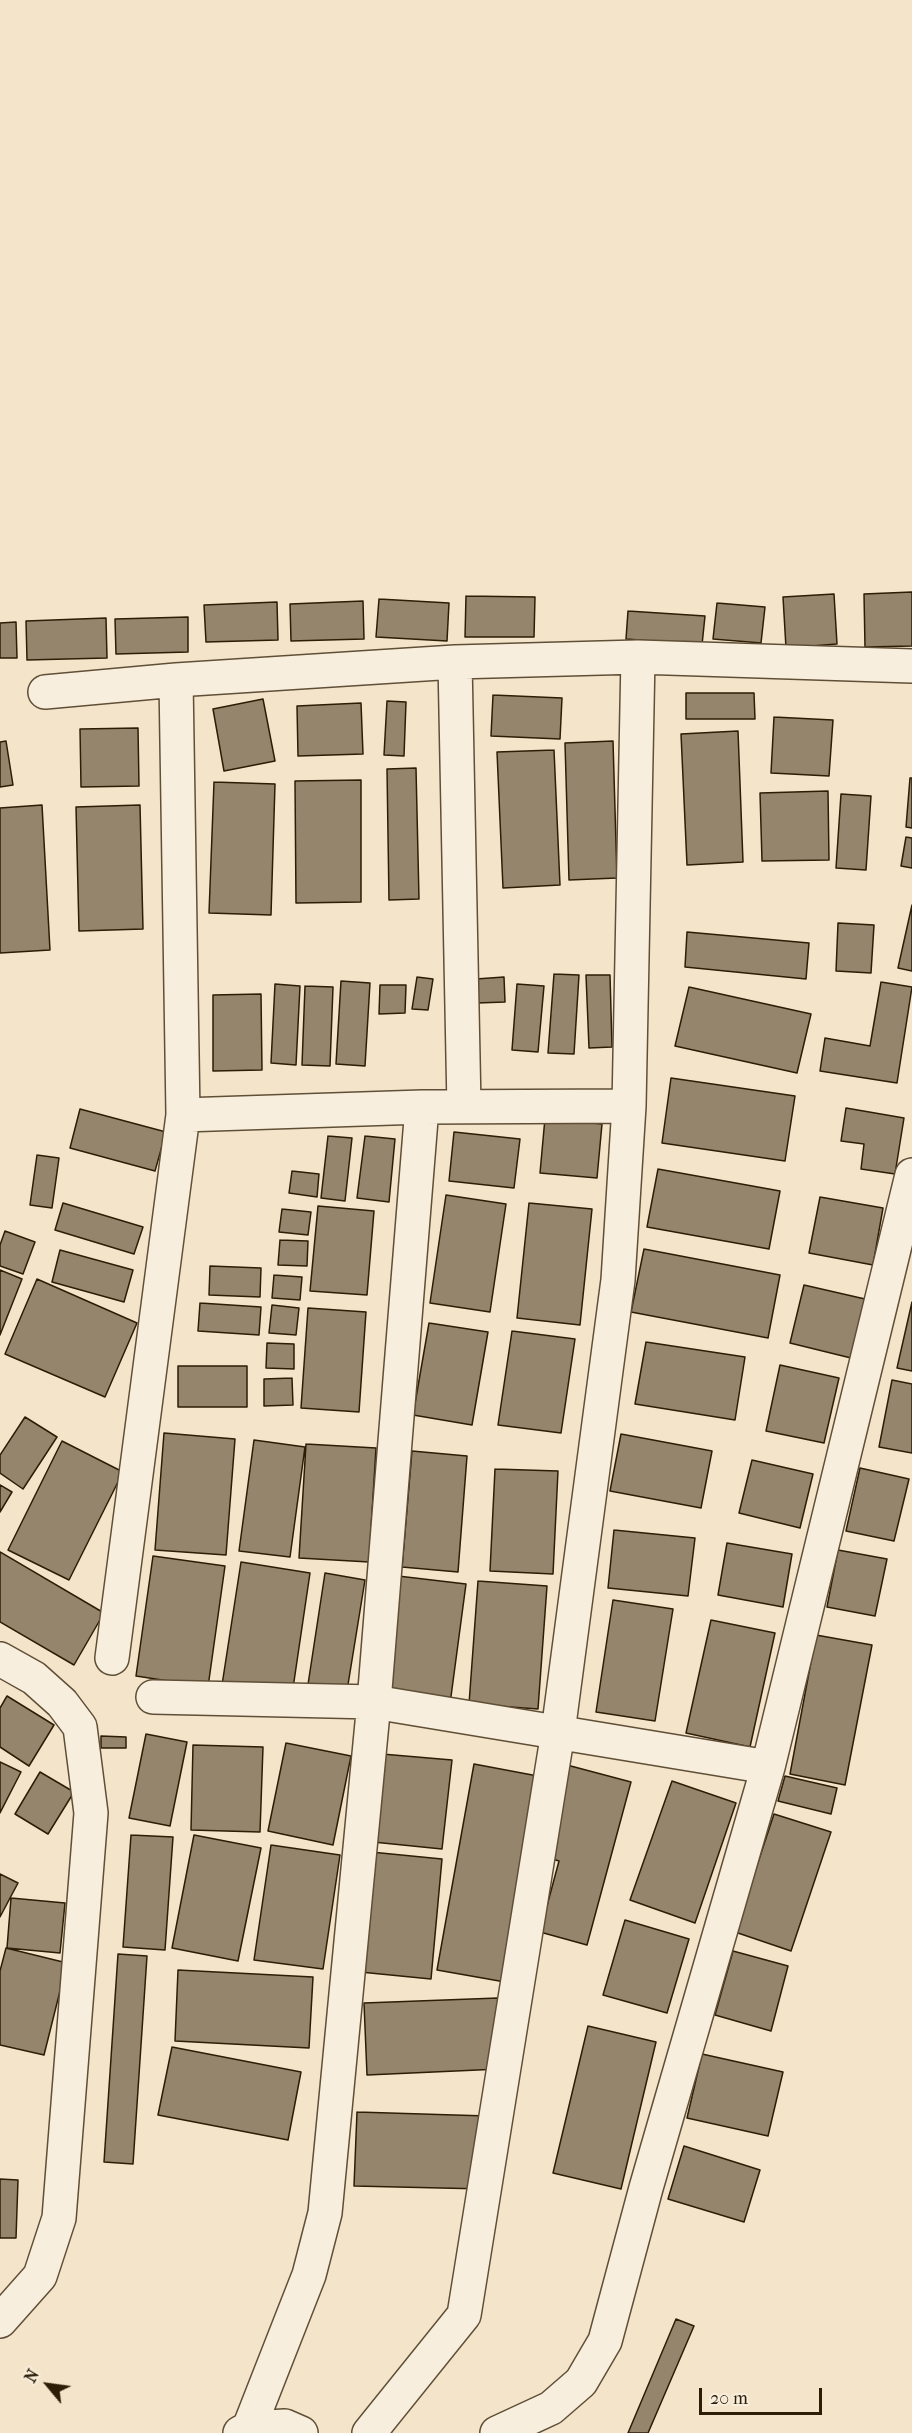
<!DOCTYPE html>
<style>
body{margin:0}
#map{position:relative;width:912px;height:2433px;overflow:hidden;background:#f4e5ca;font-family:"IM FELL French Canon",serif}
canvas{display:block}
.north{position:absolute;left:18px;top:2355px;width:60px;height:60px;-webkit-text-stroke:4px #f8eedd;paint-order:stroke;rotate:299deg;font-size:16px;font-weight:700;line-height:24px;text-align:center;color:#2e1d06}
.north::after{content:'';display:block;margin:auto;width:21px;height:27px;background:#2e1d06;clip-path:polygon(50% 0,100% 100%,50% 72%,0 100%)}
.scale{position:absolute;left:699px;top:2388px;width:123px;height:27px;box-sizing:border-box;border:3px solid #2e1d06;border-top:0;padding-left:8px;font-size:18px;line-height:21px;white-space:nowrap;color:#2e1d06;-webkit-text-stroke:4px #f8eedd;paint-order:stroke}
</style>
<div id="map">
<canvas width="912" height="2433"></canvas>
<div class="north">N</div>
<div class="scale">20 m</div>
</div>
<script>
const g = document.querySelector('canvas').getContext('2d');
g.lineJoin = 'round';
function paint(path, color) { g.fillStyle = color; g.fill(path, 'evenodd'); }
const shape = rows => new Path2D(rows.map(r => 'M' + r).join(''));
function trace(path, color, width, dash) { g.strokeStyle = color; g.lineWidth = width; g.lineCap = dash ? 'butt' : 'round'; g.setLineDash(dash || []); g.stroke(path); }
const building = shape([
 [912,592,912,646,865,647,864,594,912,592],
 [834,594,837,644,786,648,783,597,834,594],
 [466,596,535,597,534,637,465,637,466,596],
 [379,599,449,603,447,641,376,637,379,599],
 [363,601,364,639,291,641,290,604,363,601],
 [277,602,278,640,206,642,204,605,277,602],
 [717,603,765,607,761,643,713,639,717,603],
 [628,611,705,616,702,645,626,639,628,611],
 [188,617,188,652,116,654,115,619,188,617],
 [106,618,107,658,27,660,26,621,106,618],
 [16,622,17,658,0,658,0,623,16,622],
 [686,693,754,693,755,719,686,719,686,693],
 [493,695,562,698,560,739,491,736,493,695],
 [263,699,275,761,224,771,213,709,263,699],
 [387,701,406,702,404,756,384,755,387,701],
 [361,703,363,754,298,756,297,706,361,703],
 [774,717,833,720,829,776,771,773,774,717],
 [138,728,139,786,81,787,80,729,138,728],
 [738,731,743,862,687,865,681,734,738,731],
 [6,741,13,785,0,787,0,742,6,741],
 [613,741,617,878,569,880,565,743,613,741],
 [554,750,560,885,503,888,497,752,554,750],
 [416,768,419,899,389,900,387,769,416,768],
 [910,778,912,778,912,828,906,827,910,778],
 [361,780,361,902,296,903,295,781,361,780],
 [214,782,275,784,271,915,209,913,214,782],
 [828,791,829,860,762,861,760,793,828,791],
 [841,794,871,796,866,870,836,868,841,794],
 [42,805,50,950,0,953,0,808,42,805],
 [140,805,143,929,79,931,76,807,140,805],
 [906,837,912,838,912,868,901,866,906,837],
 [912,905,912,971,898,968,912,905],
 [838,923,874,925,871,973,836,971,838,923],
 [687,932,809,943,806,979,685,967,687,932],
 [554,974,579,975,574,1054,548,1053,554,974],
 [586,975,610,975,612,1047,589,1048,586,975],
 [417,977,433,979,428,1010,412,1009,417,977],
 [504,977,505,1002,477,1003,476,979,504,977],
 [341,981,370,983,365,1066,336,1064,341,981],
 [881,982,912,987,897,1083,820,1071,825,1038,870,1046,881,982],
 [275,984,300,986,296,1065,271,1063,275,984],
 [517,984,544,986,538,1052,512,1050,517,984],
 [380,985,406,985,405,1013,379,1014,380,985],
 [305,986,333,987,330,1066,302,1065,305,986],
 [689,987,811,1014,797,1073,675,1046,689,987],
 [261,994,262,1070,213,1071,213,995,261,994],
 [671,1078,795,1096,785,1161,662,1143,671,1078],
 [846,1108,904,1118,895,1174,861,1169,864,1144,841,1141,846,1108],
 [80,1109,166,1132,155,1171,70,1148,80,1109],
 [545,1118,602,1124,597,1178,540,1173,545,1118],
 [454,1132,520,1139,514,1188,449,1181,454,1132],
 [328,1136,352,1138,345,1201,321,1198,328,1136],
 [365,1136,395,1139,389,1202,357,1198,365,1136],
 [37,1155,59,1158,52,1208,30,1205,37,1155],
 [658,1169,780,1191,769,1249,647,1227,658,1169],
 [292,1171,319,1174,317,1197,289,1193,292,1171],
 [446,1195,506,1204,490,1312,430,1303,446,1195],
 [820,1197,883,1208,873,1265,809,1253,820,1197],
 [63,1203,143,1227,134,1254,55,1230,63,1203],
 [529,1203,592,1209,580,1325,517,1318,529,1203],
 [318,1206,374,1211,367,1295,310,1291,318,1206],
 [282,1209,311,1212,308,1235,279,1232,282,1209],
 [5,1231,35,1242,23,1274,0,1266,0,1245,5,1231],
 [280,1240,308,1241,307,1266,278,1265,280,1240],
 [644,1249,780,1275,768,1338,631,1312,644,1249],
 [60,1250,133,1270,124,1302,52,1282,60,1250],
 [210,1266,261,1268,260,1297,209,1295,210,1266],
 [0,1270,22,1279,0,1335,0,1270],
 [274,1275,302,1277,300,1300,272,1298,274,1275],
 [37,1279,137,1323,105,1397,5,1354,37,1279],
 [804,1285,865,1299,851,1358,790,1343,804,1285],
 [912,1302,912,1371,897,1368,912,1302],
 [200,1303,261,1307,259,1335,198,1331,200,1303],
 [272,1305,299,1308,296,1335,269,1333,272,1305],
 [308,1308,366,1312,359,1412,301,1408,308,1308],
 [429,1323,488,1332,472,1425,413,1415,429,1323],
 [512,1331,575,1339,561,1433,498,1425,512,1331],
 [646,1342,745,1357,735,1420,635,1404,646,1342],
 [267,1343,294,1344,294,1369,266,1368,267,1343],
 [780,1365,839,1378,824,1443,766,1431,780,1365],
 [178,1366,247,1366,247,1407,178,1407,178,1366],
 [292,1378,293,1405,264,1406,264,1379,292,1378],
 [892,1380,912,1384,912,1453,879,1447,892,1380],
 [25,1417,57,1437,23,1489,0,1473,0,1455,25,1417],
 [164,1433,235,1439,226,1555,155,1550,164,1433],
 [621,1434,712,1451,701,1508,610,1491,621,1434],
 [254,1440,305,1447,290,1557,239,1551,254,1440],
 [62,1441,123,1472,69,1580,8,1550,62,1441],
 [306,1444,376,1448,369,1562,299,1558,306,1444],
 [412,1451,467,1456,458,1572,402,1567,412,1451],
 [752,1460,813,1474,800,1528,739,1513,752,1460],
 [860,1468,909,1479,894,1541,846,1531,860,1468],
 [495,1469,558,1471,553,1574,490,1571,495,1469],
 [0,1485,12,1492,0,1512,0,1485],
 [614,1530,695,1538,688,1596,608,1588,614,1530],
 [727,1543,792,1554,783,1607,718,1595,727,1543],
 [838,1550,887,1559,875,1616,827,1607,838,1550],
 [0,1552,104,1613,74,1665,0,1622,0,1552],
 [153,1556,225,1566,208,1687,136,1676,153,1556],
 [241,1562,310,1573,292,1695,222,1685,241,1562],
 [325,1573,365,1580,346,1697,307,1691,325,1573],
 [398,1576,466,1584,450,1704,382,1696,398,1576],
 [478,1581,547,1586,538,1709,469,1704,478,1581],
 [613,1600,673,1609,655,1721,596,1712,613,1600],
 [711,1620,775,1633,750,1747,686,1733,711,1620],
 [816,1635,872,1645,845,1785,790,1774,816,1635],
 [7,1696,54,1725,29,1766,0,1747,0,1708,7,1696],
 [146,1734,187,1742,170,1826,129,1818,146,1734],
 [101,1736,126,1737,126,1748,101,1748,101,1736],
 [286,1743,351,1756,333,1845,268,1831,286,1743],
 [193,1745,263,1747,260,1832,191,1830,193,1745],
 [382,1754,452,1760,442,1849,373,1842,382,1754],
 [0,1762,21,1772,0,1813,0,1762],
 [474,1764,543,1777,505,1982,437,1970,474,1764],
 [567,1765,631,1782,587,1945,540,1932,559,1861,543,1856,567,1765],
 [40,1772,74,1792,48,1834,15,1814,40,1772],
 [785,1776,837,1788,831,1814,778,1801,785,1776],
 [672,1781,736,1803,695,1923,630,1900,672,1781],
 [774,1814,831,1832,791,1951,735,1932,774,1814],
 [131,1835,173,1837,165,1950,123,1947,131,1835],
 [194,1835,261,1848,238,1961,172,1948,194,1835],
 [271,1845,340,1855,323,1969,254,1960,271,1845],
 [371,1852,442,1859,431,1979,360,1972,371,1852],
 [0,1874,18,1883,0,1917,0,1874],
 [11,1898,65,1903,60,1953,7,1948,11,1898],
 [625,1920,689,1939,667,2013,603,1995,625,1920],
 [6,1948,67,1963,44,2055,0,2045,0,1971,6,1948],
 [733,1951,788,1966,771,2031,715,2015,733,1951],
 [118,1954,147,1956,133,2164,104,2162,118,1954],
 [178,1970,313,1977,309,2048,175,2041,178,1970],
 [498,1998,500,2069,367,2075,364,2003,498,1998],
 [588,2026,656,2042,621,2189,553,2173,588,2026],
 [172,2047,301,2072,288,2140,158,2115,172,2047],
 [702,2054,783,2072,768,2136,687,2118,702,2054],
 [357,2112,487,2116,484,2189,354,2186,357,2112],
 [684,2146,760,2170,744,2222,668,2199,684,2146],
 [0,2179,18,2180,16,2238,0,2238,0,2179],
 [676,2319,694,2326,648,2433,628,2433,676,2319]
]);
paint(building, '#95856c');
trace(building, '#2e1d06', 1.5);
const street = shape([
 [455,662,464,1107],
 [45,692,176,680,455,662,638,657,912,666],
 [183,1115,422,1107,629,1106],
 [112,1658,183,1115,176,680],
 [0,1659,34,1678,62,1703,80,1727,91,1813,59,2218,40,2276,0,2321],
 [153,1697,374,1702,768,1767],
 [249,2428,309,2275,325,2213,374,1702,422,1107],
 [240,2433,249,2428,285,2426,301,2433],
 [369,2433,464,2315,558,1732,618,1280,629,1106,638,657],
 [497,2433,551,2408,581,2382,605,2341,646,2188,768,1767,912,1175]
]);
trace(street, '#604f37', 36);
trace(street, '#f8eedd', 33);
</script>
